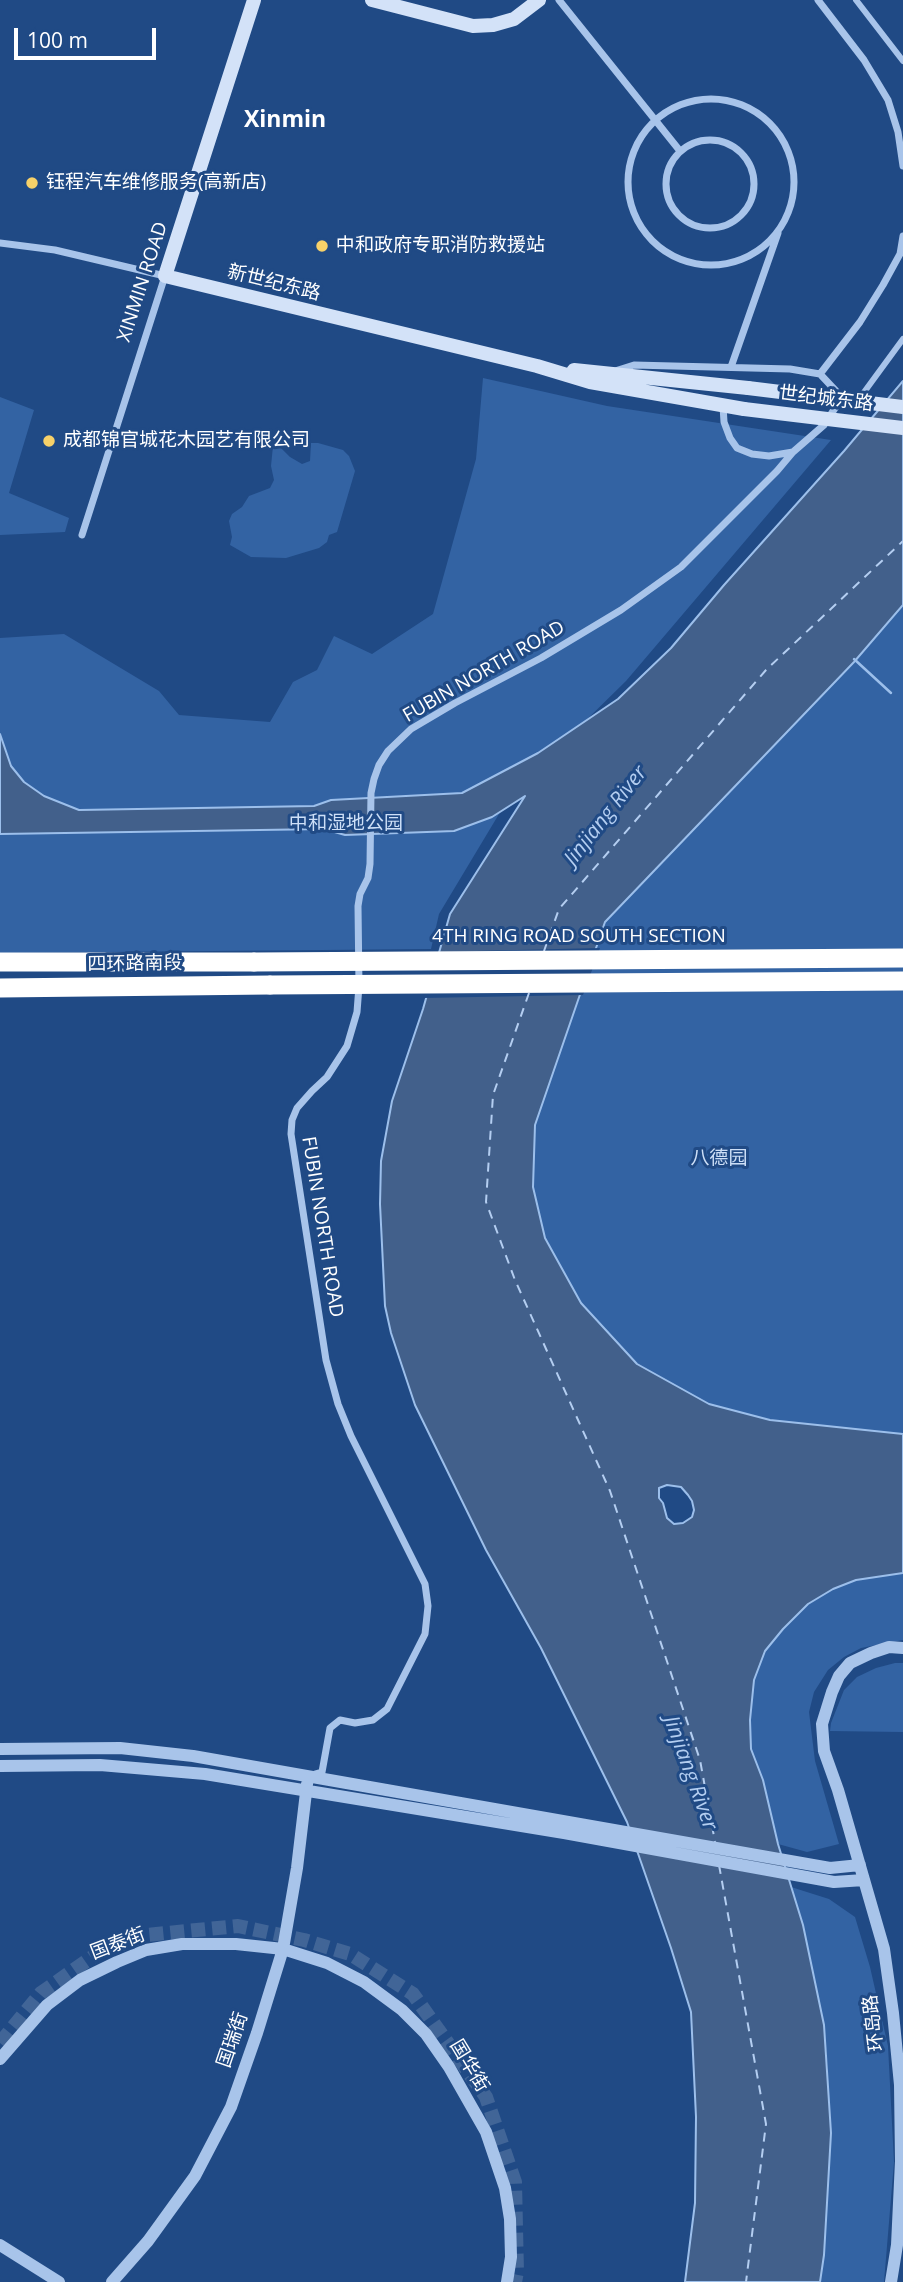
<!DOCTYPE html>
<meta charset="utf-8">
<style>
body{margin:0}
#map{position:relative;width:903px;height:2282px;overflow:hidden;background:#204a85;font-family:"Open Sans",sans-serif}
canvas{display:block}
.scale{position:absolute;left:14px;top:28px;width:142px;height:32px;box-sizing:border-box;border:4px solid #fff;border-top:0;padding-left:9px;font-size:21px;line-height:24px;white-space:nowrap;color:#fff;-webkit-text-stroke:5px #204a85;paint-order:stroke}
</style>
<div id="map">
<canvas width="903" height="2282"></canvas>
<div class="scale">100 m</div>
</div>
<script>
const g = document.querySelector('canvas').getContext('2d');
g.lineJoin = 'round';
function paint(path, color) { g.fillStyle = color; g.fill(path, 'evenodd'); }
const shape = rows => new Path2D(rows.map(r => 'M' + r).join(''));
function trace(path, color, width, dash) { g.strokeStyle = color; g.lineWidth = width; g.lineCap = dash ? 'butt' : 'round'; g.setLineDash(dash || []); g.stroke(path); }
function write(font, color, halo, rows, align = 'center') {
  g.font = font + ' "Open Sans","Noto Sans SC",sans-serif'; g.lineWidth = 6; g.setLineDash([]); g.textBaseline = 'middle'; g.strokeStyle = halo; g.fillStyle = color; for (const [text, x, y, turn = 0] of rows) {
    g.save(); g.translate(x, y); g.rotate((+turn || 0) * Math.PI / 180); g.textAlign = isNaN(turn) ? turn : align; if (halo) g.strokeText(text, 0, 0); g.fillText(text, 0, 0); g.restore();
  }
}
paint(shape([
 [483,378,607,406,831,440,626,681,511,794,439,914,431,949,0,953,0,638,64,634,159,691,179,715,270,722,293,682,317,670,334,636,372,654,433,614,476,459],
 [0,397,34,410,9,493,69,518,65,532,0,535],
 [311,443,318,443,343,450,349,456,355,471,337,532,329,535,327,542,319,548,286,558,251,557,230,545,232,537,229,521,232,514,242,507,249,496,270,488,274,480,271,466,273,446,279,446,290,457,302,464,310,461],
 [903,605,903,1434,770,1420,709,1404,637,1364,581,1303,545,1238,533,1187,535,1125,605,922,854,662],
 [903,1573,903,1640,861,1648,844,1657,828,1670,814,1692,809,1712,815,1761,839,1844,807,1852,778,1844,763,1780,751,1749,750,1720,754,1680,765,1651,783,1629,808,1604,833,1589,856,1580],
 [895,1663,903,1663,903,1732,830,1731,831,1723,844,1690,857,1677,876,1668],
 [791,1887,829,1899,855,1917,870,1967,888,2046,894,2162,884,2282,820,2282,824,2255,828,2071,824,2025,808,1949]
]), '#3363a3');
const water = shape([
 [903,381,903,605,854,662,605,922,535,1125,533,1187,545,1238,581,1303,637,1364,709,1404,770,1420,903,1434,903,1573,856,1580,833,1589,808,1604,783,1629,765,1651,754,1680,750,1720,751,1749,763,1780,778,1844,803,1925,824,2025,831,2133,824,2255,820,2282,685,2282,695,2203,696,2117,691,2012,671,1948,627,1822,541,1648,486,1550,415,1405,391,1333,385,1306,380,1204,381,1161,392,1101,423,1009,450,914,525,796,492,817,454,831,345,835,324,829,0,834,0,734,11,766,24,782,44,796,79,810,314,806,331,800,462,793,538,753,618,699,671,648,724,585,844,451,903,381],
 [667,1485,681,1487,688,1495,692,1501,694,1510,692,1517,683,1523,674,1524,667,1518,663,1503,659,1498,659,1488,667,1485]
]);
paint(water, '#42608b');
trace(water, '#9cbfeb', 2);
paint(shape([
 [600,948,583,995,423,998,435,952]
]), '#204a85');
trace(shape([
 [854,659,891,693]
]), '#9cbfeb', 2.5);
trace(shape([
 [544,951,559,909,766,670,903,541],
 [529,993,493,1095,486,1202,515,1280,610,1491,700,1760,715,1842],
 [719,1865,766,2124,746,2282]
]), '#b4cef1', 2, [9, 7]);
trace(shape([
 [0,2043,41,1993,98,1953,146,1935,238,1926,304,1940,350,1954,413,1994,486,2097,515,2182,517,2272,515,2282]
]), '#416597', 14, [14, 7]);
trace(shape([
 [856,0,903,61],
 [854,398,862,395,903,339]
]), '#a8c4ea', 6);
trace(shape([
 [559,0,680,151],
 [818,0,864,60,888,100,898,132,903,166],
 '628 182a83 83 0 1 1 166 0a83 83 0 1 1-166 0Z',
 '666 184a44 44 0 1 1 88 0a44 44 0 1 1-88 0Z',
 [0,243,55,250,165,276,82,535],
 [731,367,778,233],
 [615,371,634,365,790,369,820,374],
 [820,374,860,322,883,285,900,254,903,236],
 [723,406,724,422,730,438,737,448,752,454,769,456,793,452,824,425,837,405,836,391,820,374],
 [315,1774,322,1772,330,1728,340,1720,355,1723,373,1720,387,1709,425,1634,428,1606,425,1584,351,1436,338,1404,326,1360,291,1134,292,1120,297,1108,312,1091,327,1077,347,1046,357,1012,359,986,358,906,360,894,368,878,370,864,371,793,374,779,379,765,388,751,411,729,455,703,541,658,621,610,681,567,777,471,793,452]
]), '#a8c4ea', 7);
trace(shape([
 [0,1749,120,1748,193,1756,830,1868,860,1865],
 [0,1766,100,1765,205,1774,564,1833,834,1882,864,1880],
 [0,2059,47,2005,80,1980,117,1962,146,1950,182,1944,236,1944,283,1949,327,1963,364,1982,402,2010,426,2034,449,2067,486,2132,505,2188,510,2219,511,2257,507,2282],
 [0,2245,59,2282],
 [112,2282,148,2241,195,2176,231,2107,257,2033,283,1949,297,1868,307,1784],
 [891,2282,897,2245,901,2161,900,2085,893,2013,884,1949,838,1790,824,1751,822,1724,832,1692,839,1676,850,1663,871,1653,889,1647,903,1648]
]), '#a8c4ea', 12);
trace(shape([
 [254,0,165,276,537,366,590,382,744,409],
 [372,0,473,26,493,25,514,19,539,0],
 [574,370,748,388]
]), '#d3e2f8', 14);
trace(shape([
 [0,962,254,962],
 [0,988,270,985]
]), '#fff', 19);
trace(shape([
 [748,388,903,407],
 [744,409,903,428]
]), '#d3e2f8', 14);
trace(shape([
 [254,962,903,958],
 [270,985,903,981]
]), '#fff', 19);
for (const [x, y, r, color] of [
 [32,183,7,"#f7d169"],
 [322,246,7,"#f7d169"],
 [49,441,7,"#f7d169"]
]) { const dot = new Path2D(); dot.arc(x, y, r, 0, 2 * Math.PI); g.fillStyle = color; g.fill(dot); trace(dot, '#204a85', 2.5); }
write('19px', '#fff', '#204a85', [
 ["钰程汽车维修服务(高新店)",46,183],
 ["中和政府专职消防救援站",336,246],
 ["成都锦官城花木园艺有限公司",63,441]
], 'left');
write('19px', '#fff', '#204a85', [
 ["XINMIN ROAD",143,282,-72],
 ["新世纪东路",274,283,14],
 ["世纪城东路",826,399,7],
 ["FUBIN NORTH ROAD",484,672,-30],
 ["4TH RING ROAD SOUTH SECTION",579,937],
 ["四环路南段",135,964,-1],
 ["FUBIN NORTH ROAD",322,1227,81],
 ["国泰街",118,1944,-21],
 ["环岛路",874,2023,-97],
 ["国瑞街",233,2040,-71],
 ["国华街",469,2066,59]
]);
write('19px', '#cddff7', '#204a85', [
 ["中和湿地公园",346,824],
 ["八德园",719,1159]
]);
write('italic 21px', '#b4cef1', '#204a85', [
 ["Jinjiang River",606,816,-52],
 ["Jinjiang River",690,1773,70]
]);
write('bold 23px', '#fff', '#204a85', [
 ["Xinmin",285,120]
]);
</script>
